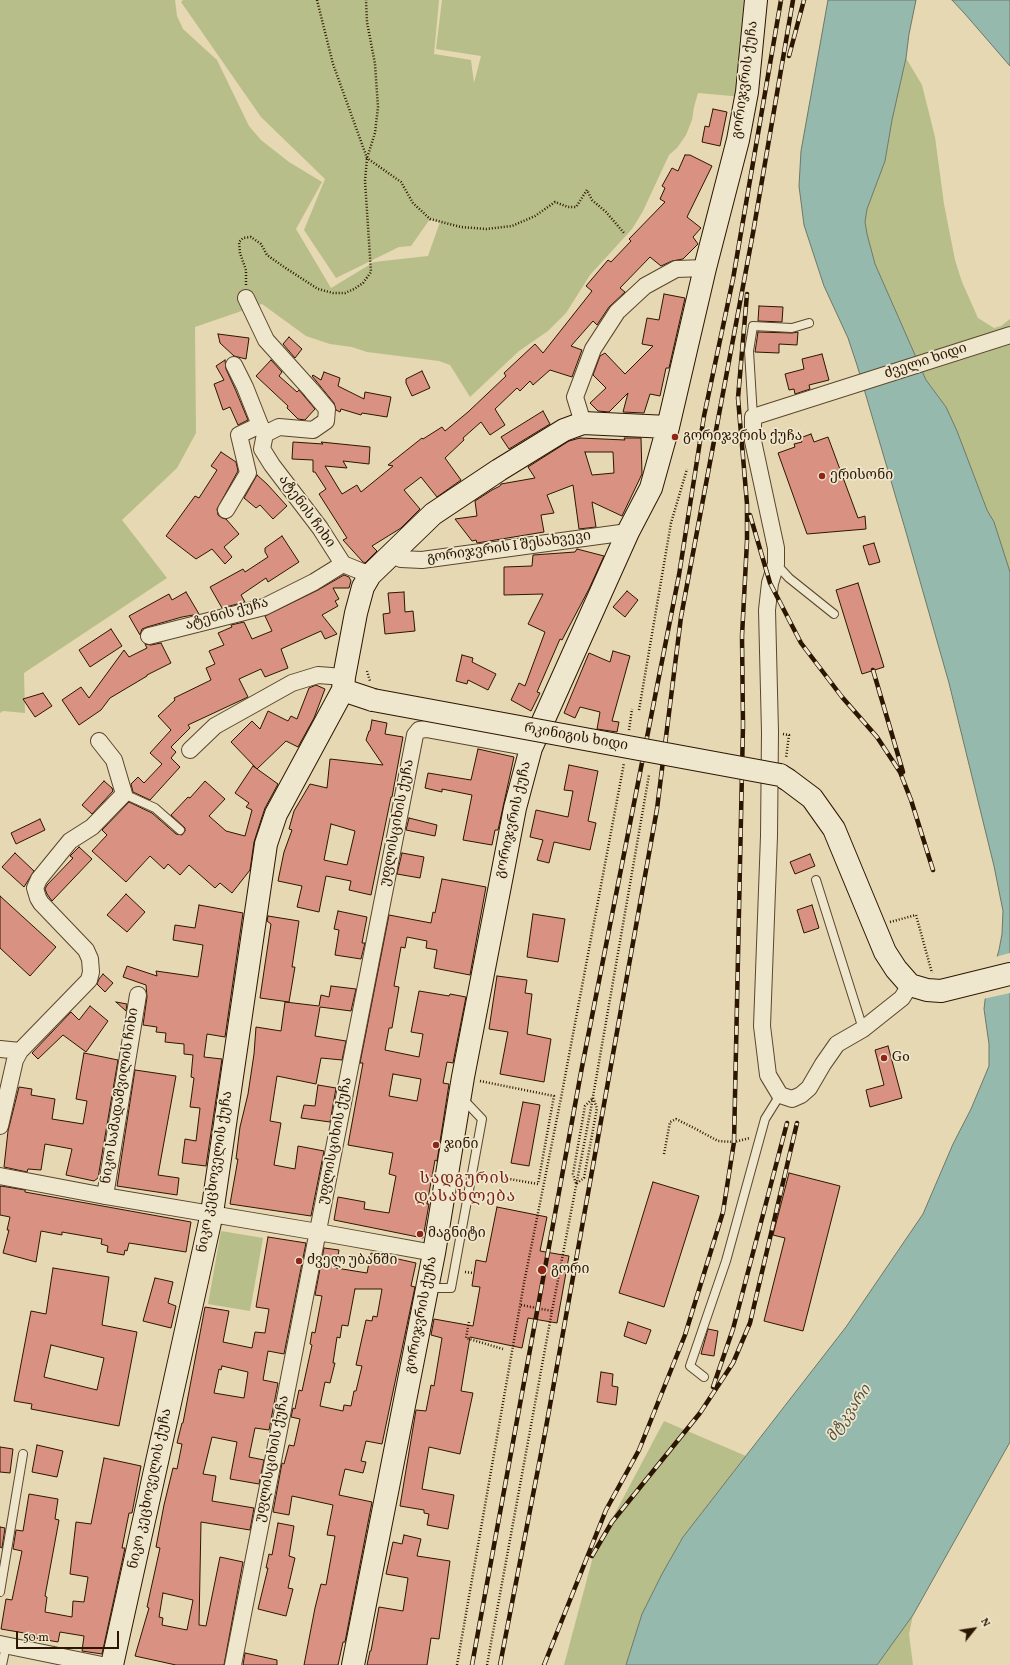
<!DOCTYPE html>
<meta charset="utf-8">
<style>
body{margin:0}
#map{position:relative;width:1010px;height:1665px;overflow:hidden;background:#e5d8b2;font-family:Vollkorn,serif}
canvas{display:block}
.north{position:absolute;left:954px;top:1609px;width:40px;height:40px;-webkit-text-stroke:3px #eee6cd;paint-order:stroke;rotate:60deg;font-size:11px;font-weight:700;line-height:16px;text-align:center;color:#2d1600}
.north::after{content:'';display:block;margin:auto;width:14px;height:18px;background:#2d1600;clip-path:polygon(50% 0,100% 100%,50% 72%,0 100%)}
.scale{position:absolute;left:16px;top:1631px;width:103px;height:18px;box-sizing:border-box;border:2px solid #2d1600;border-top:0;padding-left:5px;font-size:12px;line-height:14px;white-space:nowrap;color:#2d1600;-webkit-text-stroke:3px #eee6cd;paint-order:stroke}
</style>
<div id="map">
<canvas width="1010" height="1665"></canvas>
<div class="north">N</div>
<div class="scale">50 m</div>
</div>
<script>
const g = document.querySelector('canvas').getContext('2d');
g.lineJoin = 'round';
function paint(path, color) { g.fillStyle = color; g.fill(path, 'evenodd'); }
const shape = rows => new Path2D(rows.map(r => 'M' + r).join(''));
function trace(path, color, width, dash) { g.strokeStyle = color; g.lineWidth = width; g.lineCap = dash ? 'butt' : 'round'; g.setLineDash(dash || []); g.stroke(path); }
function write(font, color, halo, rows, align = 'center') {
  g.font = font + ' Vollkorn,"Noto Serif Georgian",serif'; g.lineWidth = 3.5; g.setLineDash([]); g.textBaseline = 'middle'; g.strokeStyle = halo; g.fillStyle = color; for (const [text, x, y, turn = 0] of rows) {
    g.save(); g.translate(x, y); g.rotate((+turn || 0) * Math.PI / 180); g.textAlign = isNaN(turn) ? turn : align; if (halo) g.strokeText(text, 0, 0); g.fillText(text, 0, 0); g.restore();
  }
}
paint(shape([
 [0,0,175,0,177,16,183,29,217,60,249,126,261,140,289,162,322,182,296,229,331,288,374,262,428,256,440,222,430,219,411,246,399,247,336,278,304,230,325,179,261,117,181,2,183,0,439,0,434,54,471,60,474,83,481,56,436,49,442,0,767,0,759,72,754,98,698,93,694,107,692,120,686,135,677,148,669,155,643,211,632,229,590,275,566,313,548,331,519,351,470,397,450,365,439,361,367,352,352,347,330,344,306,336,262,304,195,327,196,433,177,468,122,520,167,578,24,673,25,713,3,711,0,713],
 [906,58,922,85,935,137,944,204,955,260,962,282,978,318,994,328,1001,326,1010,319,1010,572,994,522,987,510,957,431,946,407,926,380,875,264,867,234,865,222,867,209,885,161,892,120],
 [221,1231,263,1238,250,1311,208,1304],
 [664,1421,746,1456,683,1537,662,1574,642,1614,626,1665,564,1665,594,1553],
 [913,1615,909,1634,913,1665,877,1665]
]), '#b8be8a');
const water = shape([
 [828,0,916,0,909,34,906,58,892,120,885,161,867,209,865,222,867,234,875,264,926,380,946,407,957,431,987,510,994,522,1010,572,1010,1442,913,1615,877,1665,626,1665,642,1614,662,1574,683,1537,846,1327,923,1214,953,1144,971,1109,989,1066,989,1044,984,1009,986,992,989,986,999,950,1002,934,1003,911,994,866,949,683,906,532,857,365,848,338,824,286,804,225,799,186,801,151,828,0],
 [952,0,1010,0,1010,66,965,14,952,0]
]);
paint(water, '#96b9ae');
trace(water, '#6c7868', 1);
paint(shape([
 [1010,953,1010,993,983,999,984,991,987,985,995,957]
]), '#e5d8b2');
const building = shape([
 [713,109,727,112,720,146,702,142,705,126,709,127,713,109],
 [685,155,690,155,712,166,687,217,701,228,693,237,698,244,683,259,672,261,661,266,650,257,620,288,625,292,609,307,597,325,593,321,571,346,582,350,572,377,550,370,533,385,530,381,520,391,517,388,495,409,505,425,490,435,481,422,463,438,464,440,445,458,461,480,437,497,421,477,404,490,420,509,401,528,372,546,377,551,365,563,363,562,343,540,347,538,319,494,326,489,315,472,313,472,313,460,292,459,293,442,323,444,321,442,370,447,369,464,343,461,347,468,325,466,342,494,357,485,361,492,393,466,388,465,422,438,423,439,442,427,445,431,468,412,506,376,504,373,535,344,543,353,592,291,586,286,608,260,611,262,631,241,629,239,665,202,660,199,665,188,662,186,672,168,678,171,685,155],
 [664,294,685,298,669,368,666,368,660,396,650,394,644,413,623,412,628,393,609,412,598,411,590,403,606,388,593,375,600,356,605,353,625,374,653,346,642,344,647,318,659,320,664,294],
 [759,306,783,307,782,322,758,321,759,306],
 [758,332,792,333,798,332,797,345,779,344,779,353,755,352,758,332],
 [218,334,249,338,246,359,234,356,220,343,218,334],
 [289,337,302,349,295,358,283,344,289,337],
 [822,354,829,380,809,385,810,389,795,394,794,389,789,390,785,374,804,369,802,359,822,354],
 [225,360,226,369,236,391,248,420,238,425,230,407,223,410,214,384,224,380,216,366,225,360],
 [271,360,282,372,279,376,297,392,299,390,315,409,305,420,298,419,287,408,288,406,256,376,271,360],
 [422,371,430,388,412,396,406,383,406,379,422,371],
 [324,372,340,378,338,386,364,399,365,392,391,397,387,417,362,413,361,415,341,409,340,412,336,410,334,403,312,376,313,375,321,380,324,372],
 [543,411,550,424,509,449,501,437,543,411],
 [811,434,814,442,828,437,858,518,865,516,866,529,807,534,778,453,795,447,794,444,802,442,800,438,811,434],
 [580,438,625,440,624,438,641,438,642,474,622,516,592,502,596,527,579,529,573,485,547,495,554,513,541,515,544,532,477,543,476,540,472,541,455,519,477,516,475,501,492,490,500,486,501,484,535,478,528,467,569,441,580,438],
 [585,452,613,452,614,473,592,475,585,452],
 [221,452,236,462,238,471,217,509,218,515,222,518,226,519,239,534,224,547,232,557,225,564,212,549,196,559,166,536,195,496,199,498,217,470,211,466,221,452],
 [257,475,267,484,287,506,273,519,260,505,256,508,244,498,257,475],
 [282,536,299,562,268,582,266,578,241,595,245,602,222,608,210,587,243,569,245,572,268,557,265,552,265,548,282,536],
 [874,543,880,562,869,565,863,546,874,543],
 [577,549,604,556,589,589,562,640,560,639,537,692,540,693,531,711,511,700,519,683,525,686,545,632,528,624,543,594,504,595,504,567,532,566,533,555,575,552,577,549],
 [344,575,349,577,351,581,349,588,333,588,339,599,335,601,338,606,322,615,337,634,325,639,321,631,281,649,288,668,265,677,261,669,239,679,248,697,188,725,190,728,171,747,176,752,171,758,180,767,150,800,133,792,131,784,138,777,144,783,162,764,150,753,171,730,158,716,175,700,174,698,211,680,206,668,215,664,209,651,224,645,218,633,232,627,231,625,244,622,252,639,272,631,265,616,318,590,344,575],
 [858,583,884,667,862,674,836,590,858,583],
 [627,591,638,600,625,617,613,607,627,591],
 [186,592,199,614,182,617,147,627,142,629,140,635,129,616,169,594,172,600,186,592],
 [404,592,405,612,413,611,415,631,385,634,383,614,390,613,388,593,404,592],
 [111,629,122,646,90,667,79,650,111,629],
 [161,643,171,663,147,675,147,676,110,698,101,710,79,725,62,700,81,687,89,698,124,650,129,657,147,648,145,644,151,645,161,643],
 [613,651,630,656,612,721,619,722,617,732,597,729,600,712,580,707,575,718,564,713,589,653,610,662,613,651],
 [462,655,473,658,472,662,496,674,488,690,468,680,467,684,456,681,462,655],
 [316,685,325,689,314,718,298,747,286,741,257,769,231,742,252,721,260,729,268,711,288,721,291,716,297,719,309,688,316,685],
 [43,693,52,706,35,717,23,699,43,693],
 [372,720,387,723,385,734,403,737,392,797,391,797,371,895,349,890,351,881,326,876,319,912,297,907,302,886,278,881,284,852,292,830,289,829,294,811,310,784,327,788,330,759,383,765,366,740,369,731,370,731,372,720],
 [331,824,355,831,347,865,324,860,331,824],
 [478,749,514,757,498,830,495,830,492,845,463,840,472,795,442,789,442,792,425,788,428,773,471,780,478,749],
 [569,765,598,771,588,821,596,823,590,850,554,842,549,863,537,860,543,840,530,837,536,810,568,817,573,791,564,790,569,765],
 [253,766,278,784,265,808,261,820,254,842,250,870,232,893,220,883,215,888,189,865,180,875,168,864,164,869,150,856,126,882,92,851,107,835,102,830,129,802,152,813,176,834,182,835,185,831,185,828,171,815,188,797,190,798,205,781,225,799,209,816,226,831,245,836,252,810,246,807,249,803,235,793,253,766],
 [104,781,112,788,113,791,92,814,82,805,104,781],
 [409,818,437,825,435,836,406,830,409,818],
 [40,819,45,830,16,844,11,833,40,819],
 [79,847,92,859,52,901,47,894,45,889,47,885,73,858,70,856,79,847],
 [15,853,34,871,24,887,2,867,15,853],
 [402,853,424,857,420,878,397,874,402,853],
 [810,854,815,866,795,874,790,862,810,854],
 [442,879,486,887,470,975,434,968,437,950,426,948,427,941,407,937,405,948,401,947,394,986,399,987,392,1028,389,1028,385,1050,419,1057,423,1034,411,1032,419,991,449,996,450,994,466,997,453,1063,447,1062,443,1083,449,1084,437,1161,435,1160,427,1204,429,1204,423,1238,334,1220,338,1197,365,1202,364,1209,389,1213,396,1176,389,1174,393,1153,348,1145,363,1063,360,1063,389,915,431,923,433,912,435,913,442,879],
 [393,1074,421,1079,417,1101,389,1096,393,1074],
 [126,894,145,912,127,932,107,915,126,894],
 [0,896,56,947,30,976,0,948,0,896],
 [199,905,243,913,225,1037,207,1034,204,1057,222,1059,206,1166,182,1163,185,1139,196,1141,200,1108,190,1107,194,1078,191,1077,193,1055,184,1054,184,1044,165,1042,166,1033,156,1032,157,1027,143,1025,147,997,146,985,123,977,127,966,157,976,156,971,198,977,203,945,173,940,175,925,195,928,199,905],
 [812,905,819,928,804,933,797,910,812,905],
 [338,911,367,917,362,943,365,943,361,959,335,955,339,930,334,929,338,911],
 [533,914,565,919,558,962,527,957,533,914],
 [268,916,299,921,292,967,295,967,289,1002,260,998,271,924,267,921,268,916],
 [103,974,113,983,105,992,97,984,99,979,103,974],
 [497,976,527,980,525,993,532,994,527,1034,551,1039,544,1082,500,1074,508,1032,489,1029,497,976],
 [331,986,356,989,351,1011,320,1007,315,1036,346,1041,342,1060,321,1058,316,1084,277,1076,270,1121,281,1123,274,1165,295,1169,298,1146,324,1151,311,1216,230,1204,238,1159,236,1159,240,1127,248,1094,254,1054,256,1027,281,1031,285,1002,319,1006,321,995,329,997,331,986],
 [116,1002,127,1004,126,1011,116,1002],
 [90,1006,108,1021,86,1052,63,1035,38,1059,32,1053,71,1012,79,1020,90,1006],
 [888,1046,902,1098,870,1107,866,1090,884,1085,875,1050,888,1046],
 [84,1053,118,1060,98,1178,94,1181,66,1175,72,1149,45,1144,41,1170,28,1169,27,1172,4,1167,8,1131,19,1087,32,1089,31,1095,55,1099,52,1119,83,1124,87,1101,76,1099,84,1053],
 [135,1070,176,1076,158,1175,179,1178,177,1195,117,1186,135,1070],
 [318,1085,336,1088,330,1122,301,1118,304,1105,315,1106,318,1085],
 [523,1102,540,1105,529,1166,511,1163,523,1102],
 [789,1173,840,1186,803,1331,764,1321,785,1238,773,1235,789,1173],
 [653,1182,699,1196,664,1307,619,1293,653,1182],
 [1,1186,25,1190,25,1192,191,1222,186,1252,129,1243,127,1251,125,1250,124,1255,107,1252,108,1246,101,1244,102,1239,62,1232,62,1235,41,1231,36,1262,3,1253,9,1230,7,1230,10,1217,0,1215,0,1187,1,1186],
 [497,1207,547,1217,540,1251,569,1256,557,1323,528,1318,522,1348,470,1337,461,1391,473,1393,460,1454,429,1447,422,1489,454,1495,448,1529,427,1525,429,1514,424,1513,424,1510,400,1506,416,1410,426,1411,431,1385,434,1386,442,1338,431,1335,434,1319,473,1326,480,1287,472,1286,476,1260,486,1262,497,1207],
 [268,1237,306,1243,284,1354,268,1351,263,1380,278,1383,269,1430,255,1428,249,1457,264,1460,259,1484,230,1479,237,1442,212,1437,203,1474,216,1476,212,1501,254,1508,250,1530,201,1522,199,1625,206,1626,220,1557,243,1562,224,1665,176,1665,135,1656,149,1608,147,1607,160,1548,156,1547,164,1505,173,1468,177,1469,182,1444,177,1443,182,1423,183,1423,205,1307,229,1311,223,1342,252,1348,255,1332,265,1333,269,1309,256,1307,268,1237],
 [222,1366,248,1372,244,1398,214,1393,219,1369,221,1370,222,1366],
 [163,1593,193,1600,187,1630,162,1625,163,1618,159,1617,163,1593],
 [324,1248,339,1250,336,1268,367,1273,371,1253,416,1263,411,1286,415,1287,382,1444,366,1441,361,1461,366,1462,363,1473,345,1469,339,1495,372,1502,345,1642,343,1642,338,1665,304,1665,315,1608,321,1584,326,1585,335,1536,327,1535,333,1505,292,1496,289,1515,273,1512,282,1463,284,1464,289,1445,294,1446,300,1419,291,1417,293,1408,295,1409,299,1390,302,1391,312,1345,310,1344,312,1332,315,1333,322,1296,315,1295,324,1248],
 [355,1289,382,1289,377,1317,373,1316,372,1321,366,1320,356,1365,362,1366,356,1391,354,1391,351,1406,344,1405,343,1411,320,1406,325,1382,330,1383,335,1363,333,1363,337,1337,340,1338,342,1325,348,1326,355,1289],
 [53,1268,109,1277,102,1325,137,1332,119,1426,31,1409,32,1404,14,1401,31,1311,46,1314,53,1268],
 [51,1345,104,1358,97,1390,44,1377,51,1345],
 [155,1278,173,1282,168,1303,176,1306,171,1328,143,1321,155,1278],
 [628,1322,651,1330,646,1344,624,1336,628,1322],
 [708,1329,718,1331,714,1356,701,1354,708,1329],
 [601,1372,613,1374,612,1386,618,1387,616,1405,597,1402,601,1372],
 [37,1445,63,1451,57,1477,32,1472,37,1445],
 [0,1447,13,1449,10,1473,0,1472,0,1447],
 [104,1458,141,1466,132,1513,129,1513,122,1548,125,1548,102,1654,82,1651,84,1636,60,1632,58,1642,30,1637,30,1634,1,1629,6,1599,12,1600,22,1551,13,1549,16,1530,23,1531,29,1494,58,1499,55,1519,59,1520,45,1596,47,1597,45,1612,72,1617,73,1601,84,1602,88,1577,70,1574,76,1522,91,1524,104,1458],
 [278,1523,294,1526,289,1556,295,1558,288,1588,293,1589,286,1616,258,1609,268,1568,266,1568,269,1554,272,1555,278,1523],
 [0,1527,5,1528,2,1548,0,1547,0,1527],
 [404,1535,421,1539,417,1556,450,1561,439,1639,431,1638,427,1665,367,1665,370,1651,371,1651,379,1607,403,1611,408,1578,386,1574,393,1542,402,1544,404,1535],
 [245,1653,277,1660,277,1665,243,1665,245,1653]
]);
paint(building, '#d99181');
trace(building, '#2d1600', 1);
const lane = shape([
 [753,417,749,351,753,326,792,328,809,323],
 [776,564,789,578,834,614],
 [124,794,155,808,180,830],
 [816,880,863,1029],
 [428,1288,451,1288,482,1119,462,1098],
 [704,1377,690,1366,726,1261,765,1119,780,1095],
 [0,1592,23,1454],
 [2,1665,6,1646]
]);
const street = shape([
 [246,298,266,340,311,390,327,409,326,421,313,430,279,427,265,434,262,449,272,465,320,528,343,564,370,575],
 [234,365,245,387,260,425,265,434],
 [583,423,575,397,593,349,617,312,645,286,676,269,705,268],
 [226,510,248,473,239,435,260,425],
 [391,554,401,559,422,560,628,532],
 [149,636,264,607,314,582,343,564],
 [190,750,215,726,292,683,318,675,344,677],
 [910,985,902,998,863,1029,837,1044,823,1064,809,1088,801,1095,792,1099,780,1095,768,1075,762,1026,769,836,770,732,767,610,770,583,776,564,776,548,753,441,753,417,1010,335],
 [0,1049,20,1051],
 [0,1126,15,1060,20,1051,89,980,91,972,90,959,86,950,41,903,38,898,35,888,39,879,70,841,92,827,124,794,114,760,99,741],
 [0,1176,105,1196,318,1232,434,1253],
 [105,1196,138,995],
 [0,1644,102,1665],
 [233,1665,415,735,419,730,426,729,531,748]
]);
const secondary = shape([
 [343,690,373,700],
 [780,775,788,780,812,798,834,829,885,952,896,969,910,985,927,990,941,991,1010,974],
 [112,1665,212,1213,266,844,276,814,343,690,344,677,356,613,363,587,370,575,433,514,499,470,564,430,583,423,668,427],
 [353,1665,434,1253,463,1077,515,808,531,748,628,532,651,488,668,427,705,268,738,140,747,92,756,0]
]);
trace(lane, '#5b462c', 10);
trace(street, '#5b462c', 18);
trace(secondary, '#2d1600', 24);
trace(shape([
 [317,0,333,64,367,158,401,182,413,203,430,219,461,227,486,229,512,226,535,216,555,202,568,207,576,207,587,190,592,200,606,212,624,233],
 [246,285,246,270,240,253,239,242,243,238,251,237,261,244,267,255,284,267,318,289,333,293,345,293,354,289,363,283,371,272,365,181,367,158,375,133,378,107,375,64,367,22,366,0],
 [367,671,370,681],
 [639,710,671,523,687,469],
 [629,730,632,709],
 [783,734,789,735,786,758],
 [890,922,916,915,932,973],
 [480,1081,554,1096,538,1184,481,1174],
 [593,1098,597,1108,584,1178,576,1184,573,1174,585,1106,593,1098],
 [664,1154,670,1122,676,1119,694,1128,718,1141,734,1142,750,1138],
 [465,1272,474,1273],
 [521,1305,552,1311],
 [469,1322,466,1338,503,1349],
 [457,1665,524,1283,561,1098,624,763],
 [487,1665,552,1311,591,1108,649,775]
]), '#2d1600', 2.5, [1, 2]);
trace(lane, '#eee6cd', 8);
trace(street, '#eee6cd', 16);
trace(secondary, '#eee6cd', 22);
const rail = shape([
 [789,56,804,0],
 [750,515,770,583,801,643,842,697,877,737,900,772,911,800,933,870],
 [873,670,903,772],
 [713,1387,733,1329,787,1123],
 [592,1556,612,1522,700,1413,733,1363,750,1323,797,1123],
 [472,1665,582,1067,679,575,704,416,733,279,781,0],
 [500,1665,545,1433,657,809,681,617,753,233,793,0],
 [544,1665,606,1510,639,1450,685,1335,723,1212,734,1142,743,725,742,636,747,541,747,504,738,398,747,294]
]);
trace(rail, '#2d1600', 4.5);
trace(rail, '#eee6cd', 3, [9]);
const secondaryBridge = shape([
 [373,700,780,775]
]);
trace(secondaryBridge, '#2d1600', 24, []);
trace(secondaryBridge, '#eee6cd', 22);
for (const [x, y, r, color] of [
 [675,437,4,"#8f2418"],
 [822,476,4,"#8f2418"],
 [884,1058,4,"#8f2418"],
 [436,1145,4,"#8f2418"],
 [420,1234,4,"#8f2418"],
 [299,1261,4,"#8f2418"],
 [542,1270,5,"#8f2418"]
]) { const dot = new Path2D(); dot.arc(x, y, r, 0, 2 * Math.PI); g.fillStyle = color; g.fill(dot); trace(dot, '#eee6cd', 1.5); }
write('14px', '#2d1600', '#eee6cd', [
 ["გორიჯვრის ქუჩა",746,80,-82],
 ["ძველი ხიდი",926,362,-18],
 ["ატენის ჩიხი",306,512,54],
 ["გორიჯვრის I შესახვევი",509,548,-8],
 ["ატენის ქუჩა",227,615,-16],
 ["რკინიგის ხიდი",576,738,10],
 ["გორიჯვრის ქუჩა",514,820,-77],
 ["უფლისციხის ქუჩა",398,823,-79],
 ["ნიკო სამადაშვილის ჩიხი",121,1096,-81],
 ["უფლისციხის ქუჩა",336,1141,-79],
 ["ნიკო კეცხოველის ქუჩა",216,1172,-81],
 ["გორიჯვრის ქუჩა",422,1315,-79],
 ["უფლისციხის ქუჩა",273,1459,-79],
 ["ნიკო კეცხოველის ქუჩა",151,1489,-78]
]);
write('14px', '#2d1600', '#eee6cd', [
 ["გორიჯვრის ქუჩა",683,437],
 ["ერისონი",830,476],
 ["Go",892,1058],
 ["ჯინი",444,1145],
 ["მაგნიტი",428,1234],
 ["ძველ უბანში",307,1261],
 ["გორი",551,1270]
], 'left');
write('italic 15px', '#524f3d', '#eee6cd', [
 ["მტკვარი",850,1414,-55]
]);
g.letterSpacing = '1px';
write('16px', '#7a1f14', '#eee6cd', [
 ["სადგურის",465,1180],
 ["დასახლება",465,1198]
]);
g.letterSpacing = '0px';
</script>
